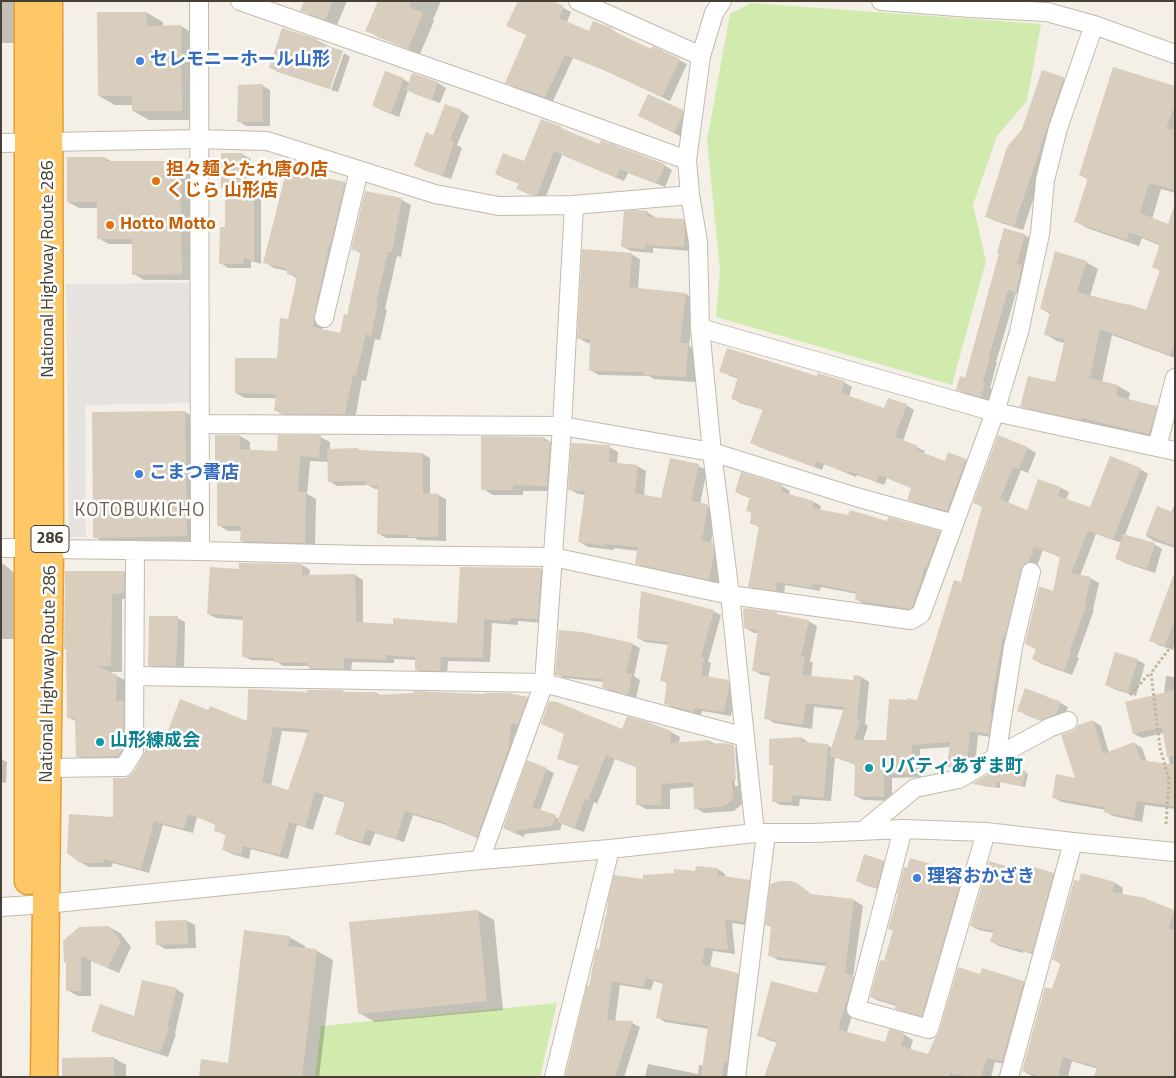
<!DOCTYPE html>
<meta charset="utf-8">
<style>
body{margin:0}
#map{position:relative;width:1176px;height:1078px;overflow:hidden;background:#f4f0e7;font-family:"Titillium Web",sans-serif}
canvas{display:block}
.frame{position:absolute;inset:0;border:2px solid #484035;pointer-events:none}
</style>
<div id="map">
<canvas width="1176" height="1078"></canvas>
<div class="frame"></div>
</div>
<script>
const g = document.querySelector('canvas').getContext('2d');
g.lineJoin = 'round';
function paint(path, color) { g.fillStyle = color; g.fill(path, 'evenodd'); }
const shape = rows => new Path2D(rows.map(r => 'M' + r).join(''));
function trace(path, color, width, dash) { g.strokeStyle = color; g.lineWidth = width; g.lineCap = dash ? 'butt' : 'round'; g.setLineDash(dash || []); g.stroke(path); }
function write(font, color, halo, rows, align = 'center') {
  g.font = font + ' "Titillium Web","Noto Sans JP",sans-serif'; g.lineWidth = 5; g.setLineDash([]); g.textBaseline = 'middle'; g.strokeStyle = halo; g.fillStyle = color; for (const [text, x, y, turn = 0] of rows) {
    g.save(); g.translate(x, y); g.rotate((+turn || 0) * Math.PI / 180); g.textAlign = isNaN(turn) ? turn : align; if (halo) g.strokeText(text, 0, 0); g.fillText(text, 0, 0); g.restore();
  }
}
paint(shape([
 [751,3,1041,24,1027,101,997,136,973,205,986,261,952,385,716,317,720,270,707,140,730,14],
 [557,1003,540,1077,315,1077,321,1026]
]), '#d1eaad');
paint(shape([
 [189,283,191,403,85,405,86,537,69,537,66,284]
]), '#e5e2df');
paint(shape([
 [1,1,19,1,19,43,1,43],
 [306,1,347,1,337,25,313,17,302,10],
 [379,1,441,1,433,20,434,21,420,54,378,37,367,31],
 [550,1,571,12,567,22,590,33,611,29,619,34,618,35,652,51,679,60,687,64,670,101,604,70,573,58,553,101,514,87,506,82,527,35],
 [147,13,163,22,163,27,181,26,197,36,198,120,149,120,133,111,133,105,115,105,99,96],
 [316,40,341,52,329,89,278,72,271,68],
 [344,53,350,57,338,92,331,90],
 [413,74,438,83,446,88,440,103,415,94,408,90,399,117,381,110,374,106,403,79,410,83],
 [1063,78,1072,84,1023,230,995,221,986,216,1023,129],
 [263,86,270,90,270,126,246,126,239,121],
 [1175,88,1175,193,1161,189,1152,219,1175,228,1175,358,1112,335,1102,382,1118,386,1130,393,1128,401,1156,408,1168,414,1161,440,1094,424,1094,426,1033,413,1022,406,1056,384,1065,343,1057,341,1045,334,1050,314,1042,309,1086,262,1098,269,1090,296,1146,311,1161,271,1153,267,1161,246,1142,238,1139,246,1087,228,1075,221,1089,180,1080,175],
 [461,111,469,116,457,145,462,148,451,179,424,170,416,166,434,136],
 [682,111,690,116,682,137,647,120],
 [542,120,600,146,664,165,672,170,665,187,628,173,624,181,562,155,545,199,542,199,526,193,518,188,520,184,504,178,496,174,525,163],
 [243,155,251,159,250,195,254,195,261,199,261,264,251,261,251,268,228,268,221,263,226,228,226,189,222,187],
 [105,158,113,162,180,162,191,169,192,280,144,280,134,274,133,244,109,244,98,238,98,208,79,208,68,202],
 [295,172,345,183,354,188,323,321,322,330,341,335,348,316,362,254,353,249,366,192,402,200,411,205,401,257,397,256,385,309,387,310,380,340,375,339,366,381,362,380,355,419,290,418,275,410,276,398,245,398,236,393,278,360,289,320,298,279,288,273,288,271,274,268,265,262],
 [647,212,655,217,655,219,683,220,691,225,691,251,653,248,653,253,631,251,623,247],
 [1024,235,1032,239,1024,295,1016,293,996,362,997,362,990,388,992,389,989,401,965,394,957,389,965,379,1000,253],
 [631,254,640,259,638,289,686,294,694,299,689,346,696,350,695,382,654,379,649,376,599,375,590,370,591,343,587,343,579,338],
 [721,371,817,377,844,382,852,387,849,397,885,409,906,405,914,410,903,441,925,451,924,454,946,463,949,454,966,460,973,465,955,515,916,504,909,499,912,488,887,478,884,485,857,475,856,477,824,464,822,470,759,447,752,443,764,410,740,403,733,398,739,379,728,375],
 [185,412,201,421,202,545,111,546,95,537,93,413],
 [240,436,250,442,250,451,278,453,320,437,330,442,330,450,358,449,362,452,423,454,430,458,430,495,438,495,446,499,446,541,418,540,415,538,386,538,379,534,379,489,375,489,368,485,337,486,329,481,329,462,310,461,307,494,316,499,315,548,252,546,242,541,242,531,228,531,218,525],
 [999,436,1028,448,1036,453,1028,473,1021,470,1008,503,1028,512,1061,488,1069,492,1066,500,1091,508,1140,469,1148,474,1125,535,1154,544,1162,549,1155,573,1125,563,1117,559,1122,543,1096,534,1080,576,1090,578,1099,583,1093,610,1094,610,1077,657,1079,658,1072,675,1042,664,1033,659,1037,650,1026,644,1054,593,1061,558,1043,550,1037,566,1031,570,997,738,978,735,975,767,957,771,949,766,951,747,920,749,921,777,892,778,892,801,864,800,855,796,856,765,835,757,831,801,800,799,799,806,781,805,773,801,775,767,770,764,771,740,802,738,809,743,809,744,827,745,832,748,844,710,814,707,812,729,774,723,766,718,771,676,762,675,753,670,758,633,754,633,745,628,746,609,777,614,780,616,808,621,817,626,810,661,813,663,811,677,853,682,855,676,861,677,869,682,865,724,868,726,863,741,887,742,918,702,962,584,983,507],
 [544,438,554,444,557,491,523,491,523,495,493,495,483,489],
 [609,447,618,452,617,464,637,466,646,471,644,496,662,500,698,466,707,470,700,504,707,506,716,510,711,544,721,549,722,558,718,584,645,568,636,563,638,551,614,548,614,550,588,547,580,542,586,495,578,494,569,489],
 [782,486,790,491,789,495,814,502,821,506,820,511,888,523,889,518,940,532,947,537,917,613,864,604,856,599,857,594,821,587,820,591,785,585,784,594,757,591,750,586,760,528,752,523,752,513,747,510,750,498,744,496,736,492],
 [1175,503,1175,548,1154,541,1146,536,1158,508,1171,513],
 [1,563,6,566,18,576,18,639,1,639],
 [302,565,310,570,309,576,355,575,363,580,363,624,458,624,540,569,548,573,545,623,518,621,518,625,492,623,490,662,448,661,447,674,424,674,416,669,416,660,394,659,394,663,352,662,351,673,317,672,309,668,309,666,283,666,276,661,251,660,243,656,244,620,216,618,208,614,240,570],
 [124,572,135,578,135,599,122,599,122,672,109,672,127,681,129,762,88,763,77,756,77,722,68,717,68,650,65,649],
 [1175,575,1175,644,1173,650,1158,645,1150,640],
 [713,611,721,615,708,662,711,663,708,678,728,681,736,686,731,716,702,711,701,715,673,708,665,703,668,684,661,680,669,645,645,642,638,638],
 [177,618,185,622,184,670,157,669,149,665],
 [632,644,640,648,634,676,640,680,636,698,611,691,603,687,604,682,564,678,557,674],
 [1137,660,1145,664,1136,696,1114,689,1106,685],
 [1166,676,1174,677,1175,676,1175,809,1145,805,1142,822,1113,816,1106,812,1106,810,1062,802,1054,798,1076,779,1093,721,1101,726,1109,753,1134,743,1142,748,1147,762,1170,765,1164,733,1142,738,1134,734,1164,694],
 [342,691,346,693,377,693,382,696,527,698,535,703,485,841,455,829,447,825,413,815,404,842,375,833,370,846,345,838,337,833,346,803,324,796,313,830,297,825,288,859,251,849,249,859,232,854,224,850,227,836,215,830,216,825,197,817,193,833,163,825,149,873,113,863,111,867,89,867,80,862,114,818,125,779,130,777,164,743,209,712,248,723,308,693],
 [282,731,309,733,289,792,271,786],
 [1060,703,1068,707,1064,718,1050,724,1026,715,1019,710],
 [542,723,623,731,671,732,680,737,679,743,709,741,715,744,733,746,734,747,732,747,735,786,738,786,735,747,742,751,744,784,740,784,742,804,734,811,704,813,696,808,694,787,670,789,670,809,646,809,637,804,638,768,615,759,597,804,594,802,584,832,562,824,560,830,525,834,524,837,512,832,546,769,554,773,540,811,560,819,580,766,568,763,559,758,565,734],
 [1,759,7,762,6,783,1,782],
 [1025,772,1028,774,1025,787,1000,782,1000,788,983,786,980,784],
 [883,862,891,866,884,891,865,885,857,881],
 [718,869,725,874,725,877,749,881,757,885,752,926,732,923,735,954,713,951,710,967,738,974,745,978,730,1077,645,1077,648,1064,698,1074,699,1065,704,1066,709,1029,665,1022,657,1017,664,984,654,981,651,990,620,985,615,1022,632,1023,640,1027,624,1077,566,1077,600,951,644,881],
 [963,874,970,878,929,1019,904,1012,896,1008,897,1006,879,1001,871,997,885,962,894,931,889,928],
 [1053,874,1061,879,1040,957,1023,951,1023,953,999,946,992,942,994,933,979,930,971,926,1032,875],
 [1115,883,1123,888,1122,895,1154,904,1175,911,1175,1062,1098,1069,1072,1061,1068,1077,1036,1077,1032,1076,1023,1071,1061,964,1053,959],
 [796,884,813,895,854,900,863,906,853,977,862,982,847,1032,886,1044,890,1031,905,1035,913,1040,910,1050,929,1056,981,976,1024,982,1032,987,1011,1065,995,1062,991,1077,766,1077,778,1043,768,1040,759,1035,818,994,827,966,778,960,769,955,772,927,767,925],
 [478,911,494,920,503,1010,375,1022,359,1013],
 [187,921,195,925,196,948,165,949,157,944,157,922],
 [109,927,120,933,131,947,119,973,91,961,91,996,78,996,67,990,67,963,66,962],
 [289,937,305,946,305,949,317,951,333,960,319,1077,200,1077,229,1064],
 [176,989,184,994,175,1033,176,1034,168,1057,100,1035,92,1031,135,1017],
 [114,1058,126,1065,126,1077,63,1077]
]), '#0003');
paint(shape([
 [304,1,333,1,325,20,300,11],
 [378,1,411,1,409,7,423,13,408,49,365,31],
 [518,1,553,1,564,6,559,18,589,31,593,21,612,28,611,30,651,49,653,46,680,59,662,97,595,66,565,55,545,97,505,83,526,35,506,26],
 [97,12,147,12,147,26,181,25,182,111,132,111,132,96,98,96],
 [282,28,317,39,316,42,343,51,330,89,269,68],
 [1113,67,1175,86,1175,104,1166,129,1175,130,1175,190,1149,183,1140,213,1168,224,1173,209,1175,209,1175,342,1170,355,1100,329,1090,378,1118,385,1116,396,1157,406,1149,434,1082,418,1082,420,1020,407,1028,376,1055,382,1065,339,1044,335,1050,312,1040,309,1055,251,1087,261,1077,292,1129,305,1129,304,1146,310,1160,270,1152,267,1160,244,1129,232,1127,240,1074,222,1088,178,1079,175],
 [1042,70,1064,77,1014,226,985,217,1007,147,1022,129],
 [385,71,404,78,391,113,372,106],
 [412,73,438,82,432,100,406,90],
 [263,84,263,122,237,122,238,85],
 [648,94,683,110,682,116,674,133,638,116],
 [445,104,462,110,450,140,454,142,443,176,414,166,426,132,433,135],
 [541,119,562,127,561,128,599,144,601,140,665,164,658,182,652,182,620,169,616,178,554,151,537,195,533,195,516,189,519,183,495,174,503,153,524,161],
 [221,153,243,153,243,193,254,193,254,261,244,258,243,264,219,264,220,227,225,227,225,188,221,188],
 [67,157,105,157,106,161,180,161,182,274,132,275,132,239,97,239,97,202,67,202],
 [294,171,345,182,330,246,329,246,314,316,313,327,340,333,344,314,347,315,361,251,351,250,365,191,402,198,392,252,388,252,376,303,378,303,371,336,366,334,356,376,353,375,345,414,280,414,280,411,274,411,276,394,235,393,235,358,277,358,280,318,288,319,297,276,287,274,287,269,263,263,286,172,293,174],
 [636,210,648,211,647,217,683,219,685,227,684,247,645,245,645,249,621,247,624,211],
 [1004,228,1025,234,1017,264,1022,265,1016,292,1008,290,989,356,990,357,982,383,985,383,981,397,956,390,960,376,965,378,999,253,997,253],
 [582,249,632,253,629,287,686,293,680,343,688,343,686,377,644,375,644,372,589,371,590,339,577,339],
 [727,348,817,376,817,373,845,381,841,393,884,408,888,398,907,404,895,437,918,446,916,450,945,461,948,452,966,459,947,511,907,500,911,488,879,475,876,482,849,471,848,473,816,461,814,467,750,443,763,409,731,399,738,377,719,372],
 [185,411,187,536,93,538,92,412],
 [215,435,240,435,240,449,277,451,278,435,321,435,319,458,300,456,298,492,306,492,305,543,240,541,241,526,217,526,217,481,215,481],
 [998,435,1028,447,1019,469,1013,467,1000,499,1027,510,1038,479,1061,487,1058,496,1090,507,1110,456,1141,468,1113,539,1088,531,1071,573,1091,577,1085,604,1087,604,1069,652,1071,652,1064,671,1032,659,1036,649,1025,644,1039,586,1053,591,1060,557,1034,547,1029,562,1024,564,1021,570,1005,637,1003,636,990,710,992,711,989,734,970,731,967,762,957,768,947,767,950,742,912,745,913,773,884,774,884,797,854,796,855,764,829,756,844,707,806,703,803,724,797,724,764,719,770,673,752,671,758,630,744,628,743,609,745,609,745,608,777,612,777,614,809,620,801,656,805,657,802,675,853,680,854,675,861,676,857,719,860,720,854,740,886,740,889,699,907,700,907,698,917,700,954,580,961,582,982,507,973,503],
 [481,436,544,437,544,441,550,441,547,486,513,485,513,490,481,490],
 [571,443,610,445,609,462,638,465,635,493,661,498,670,458,699,464,691,501,708,504,702,541,713,543,714,553,709,580,635,564,638,547,605,544,605,546,578,542,585,491,568,490],
 [358,448,359,450,423,453,423,493,439,494,438,537,409,537,409,535,377,534,378,486,366,485,366,481,328,482,327,449],
 [741,472,783,485,781,492,814,501,812,508,848,515,850,510,887,521,888,517,940,531,926,568,924,567,921,582,912,607,909,609,855,600,856,592,813,583,812,588,777,582,776,591,748,587,759,526,750,524,751,512,746,511,750,497,735,492],
 [1157,506,1175,513,1175,546,1146,534],
 [1123,534,1155,543,1147,569,1115,559],
 [239,563,302,564,302,575,355,574,356,622,393,624,393,618,457,623,460,567,541,568,538,619,511,618,510,621,484,619,483,658,441,657,440,671,415,670,415,657,386,655,386,660,344,658,344,669,308,668,308,663,274,662,274,658,242,657,243,616,207,614,210,567,239,569],
 [65,571,124,571,124,593,112,594,111,666,97,666,111,672,111,674,117,674,116,701,124,701,123,748,118,756,76,757,75,718,67,718,66,649,64,649],
 [1173,576,1175,576,1175,618,1165,646,1149,641],
 [641,591,714,610,701,657,704,658,701,675,728,680,729,687,724,712,694,708,694,712,664,704,667,682,660,681,668,642,637,639],
 [149,616,178,616,176,666,148,666],
 [559,630,582,632,633,643,626,673,632,674,628,695,602,687,603,679,555,675],
 [1115,652,1138,659,1128,692,1105,685],
 [1025,688,1061,702,1056,714,1041,720,1017,711],
 [248,689,307,692,307,690,343,690,343,692,377,692,378,695,413,693,414,691,484,694,484,693,509,693,528,697,518,725,511,723,509,747,477,837,445,825,446,823,405,811,396,839,366,829,362,842,335,834,345,802,315,792,305,827,289,822,280,855,243,846,241,855,222,850,226,834,214,831,215,824,188,814,184,829,154,821,141,869,104,859,103,863,80,863,67,853,69,814,113,817,113,778,125,778,130,776,133,773,143,756,145,751,145,734,164,741,180,699,208,710,210,706,247,721],
 [273,727,309,729,288,790,262,782],
 [1175,690,1175,756,1167,757,1162,727,1133,734,1125,702],
 [549,701,557,702,622,729,627,716,648,722,671,731,670,743,709,740,710,744,725,743,734,745,736,779,732,780,733,799,725,806,694,809,693,782,661,784,661,805,636,805,636,767,606,755,588,800,585,798,575,828,557,822,579,765,557,759,564,734,541,724],
 [1093,720,1103,754,1134,742,1141,760,1175,765,1175,806,1137,801,1134,818,1104,812,1105,807,1052,798,1056,774,1075,778,1061,735,1072,731,1076,728,1078,725],
 [802,737,801,742,828,744,824,798,792,795,792,802,772,802,773,765,769,765,769,739],
 [527,760,547,768,532,807,556,815,552,826,517,830,516,834,503,828],
 [1002,766,1026,771,1022,786,997,781,996,787,972,784],
 [864,854,884,861,877,888,856,881],
 [910,858,963,873,922,1016,895,1009,896,1004,870,997,880,960,884,961,893,930,888,929,898,894,897,894,904,867,907,868],
 [989,861,1032,874,1034,867,1054,873,1032,953,1016,948,1015,949,990,942,994,931,970,926],
 [696,866,718,868,717,875,750,880,744,922,725,919,728,950,705,948,702,964,738,973,727,1062,724,1061,722,1077,701,1077,708,1026,656,1018,663,982,646,978,644,987,612,981,607,1020,633,1021,615,1077,565,1077,587,985,589,986,596,949,599,949,605,917,606,917,608,900,614,875,643,879,643,875,674,873,674,869,695,871],
 [1081,873,1115,882,1112,892,1146,898,1146,899,1175,910,1168,929,1175,930,1175,1019,1173,1038,1175,1038,1175,1077,1094,1077,1097,1067,1063,1057,1058,1077,1043,1077,1022,1071,1045,987,1052,989,1061,962,1052,960,1074,880,1079,881],
 [780,881,792,881,797,883,811,894,854,899,845,973,854,976,839,1026,840,1026,839,1030,885,1042,889,1029,905,1033,901,1046,928,1054,935,1038,939,1032,958,967,980,974,982,968,1024,981,1002,1061,987,1058,981,1077,968,1077,950,1073,949,1077,764,1077,777,1041,757,1036,771,981,817,993,827,963,768,956,771,926,765,925,770,884],
 [478,910,487,1001,358,1014,349,922],
 [187,920,188,944,156,945,155,921],
 [109,926,121,941,108,968,81,956,81,991,66,991,66,962,64,963,63,941,79,927],
 [244,930,290,936,288,946,317,949,302,1077,199,1077,201,1059,228,1063],
 [142,980,177,988,167,1028,169,1028,160,1053,91,1031,100,1004,134,1016],
 [114,1057,114,1077,62,1077,62,1058]
]), '#d9cebe');
const minor = shape([
 [199,1,200,551],
 [240,1,488,88,687,160],
 [578,1,701,56],
 [722,1,714,13,701,56,687,160,690,195,698,242,700,328,712,452,730,595,755,833],
 [881,1,970,8,1047,12,1094,25,1175,54],
 [1,143,199,139,267,141,435,194,499,206,574,205,690,195],
 [324,318,359,170],
 [700,328,995,412,1175,451],
 [200,424,562,426,712,452,856,497,954,524],
 [1157,447,1175,378],
 [1,548,28,548],
 [50,549,200,551,361,555,553,557,730,595,911,620,921,614,995,412,1019,332,1040,234,1045,180,1058,128,1094,25],
 [135,676,544,683,745,737],
 [996,757,1013,647,1031,572],
 [47,768,124,767,134,751,135,550],
 [903,829,856,1009,929,1029,986,832],
 [863,831,915,788,959,779,1003,753,1051,727,1068,721],
 [480,860,544,683,562,426,574,205],
 [1,907,46,904,480,860,610,849,755,833,814,833,903,829,986,832,1073,842,1175,852],
 [554,1077,610,849],
 [736,1077,766,833],
 [1009,1077,1073,842]
]);
const highway = shape([
 [28,881,28,1],
 [44,1077,50,549,49,1]
]);
trace(minor, '#c3baac', 20);
trace(highway, '#e59d30', 29);
trace(shape([
 [1130,695,1150,673],
 [1166,824,1169,779,1160,748,1151,673,1175,641]
]), '#c3b399', 3, [2.5, 2.5]);
trace(minor, '#fff', 18);
trace(highway, '#ffc867', 26);
for (const [x, y, r, color] of [
 [140,61,5,"#3f7fe0"],
 [156,181,5,"#e8710a"],
 [110,225,5,"#e8710a"],
 [139,474,5,"#3f7fe0"],
 [100,742,5,"#0f9aa8"],
 [869,768,5,"#0f9aa8"],
 [917,878,5,"#3f7fe0"]
]) { const dot = new Path2D(); dot.arc(x, y, r, 0, 2 * Math.PI); g.fillStyle = color; g.fill(dot); trace(dot, '#fff', 2); }
for (const [x, y, w] of [
 [50,539,38]
]) { const box = new Path2D(); box.roundRect(x - w / 2, y - 13.5, w, 27, 4); g.fillStyle = '#fff'; g.fill(box); trace(box, '#484035', 1); }
write('bold 16px', '#484035', null, [
 ["286",50,539]
]);
write('bold 18px', '#366cbe', '#fff', [
 ["セレモニーホール山形",150,61],
 ["こまつ書店",149,474],
 ["理容おかざき",927,878]
], 'left');
write('bold 18px', '#c56008', '#fff', [
 ["担々麺とたれ唐の店",166,171],
 ["くじら 山形店",166,192],
 ["Hotto Motto",120,225]
], 'left');
write('18px', '#484035', '#fff', [
 ["National Highway Route 286",49,269,-90],
 ["National Highway Route 286",49,674,-89]
]);
write('bold 18px', '#0d838f', '#fff', [
 ["山形練成会",110,742],
 ["リバティあずま町",879,768]
], 'left');
g.letterSpacing = '1px';
write('19px', '#6b5e4c', '#fff', [
 ["KOTOBUKICHO",140,511]
]);
g.letterSpacing = '0px';
</script>
